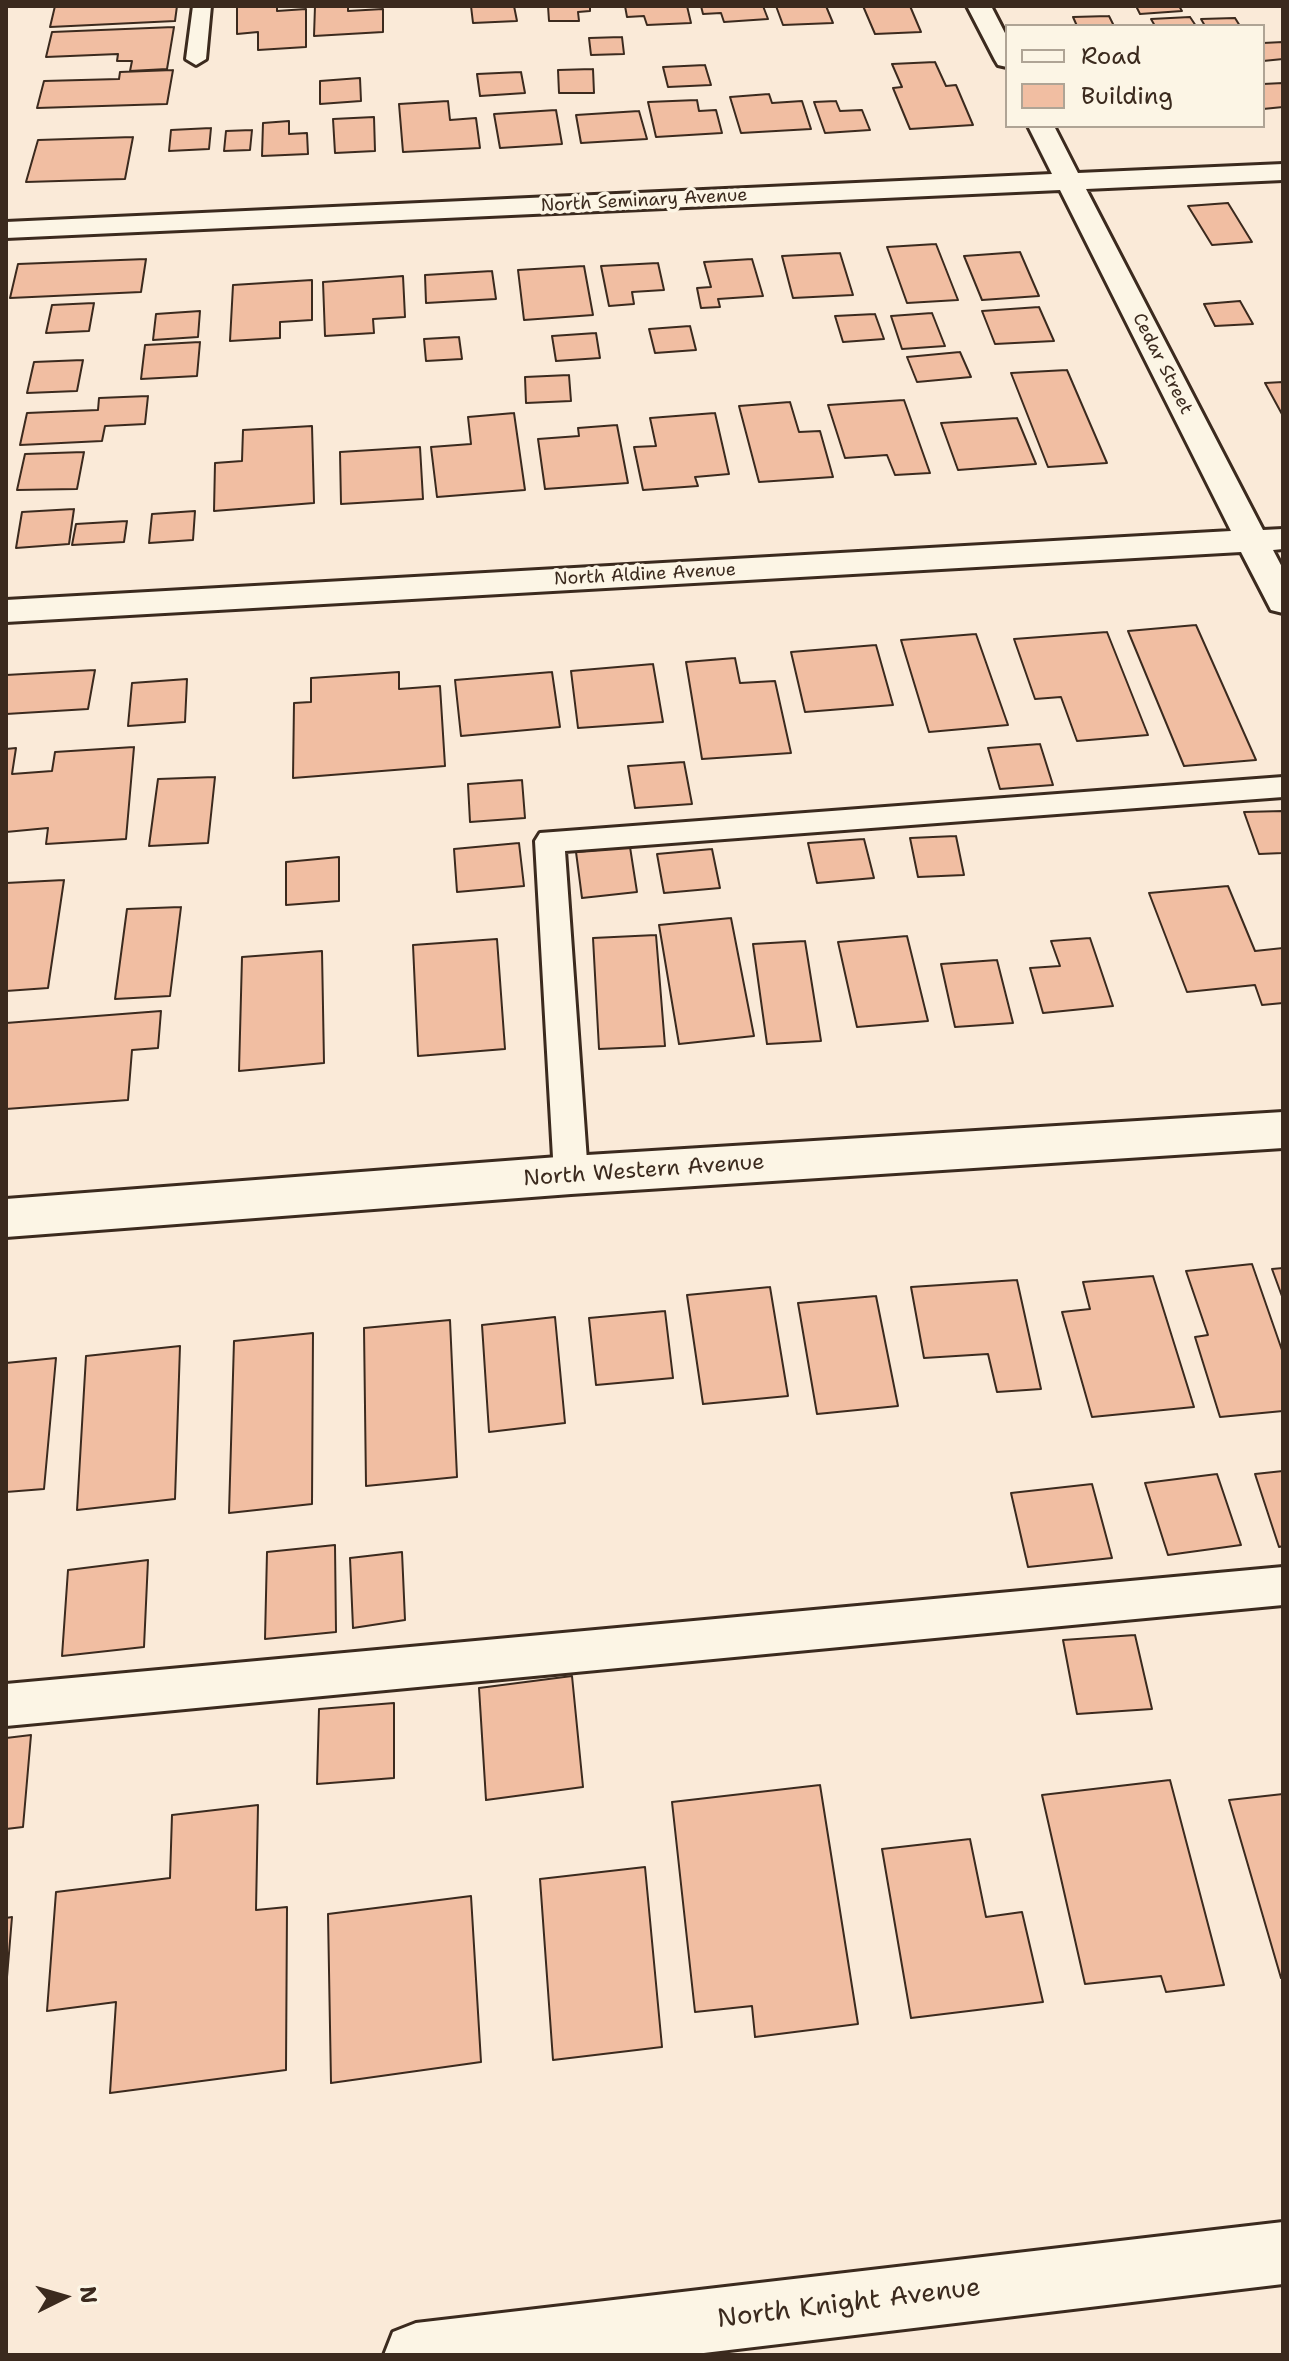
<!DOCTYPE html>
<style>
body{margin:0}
#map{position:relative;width:1289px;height:2361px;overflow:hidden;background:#faead8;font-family:"Shantell Sans",sans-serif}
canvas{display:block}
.frame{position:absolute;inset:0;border:8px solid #3b2a1e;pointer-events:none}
.legend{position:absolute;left:1005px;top:24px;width:260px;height:104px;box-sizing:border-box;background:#fcf5e5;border:2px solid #afa495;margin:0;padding:10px 14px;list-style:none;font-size:24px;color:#3b2a1e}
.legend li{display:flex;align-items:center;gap:16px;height:40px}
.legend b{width:40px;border:2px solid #afa495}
.north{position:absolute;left:24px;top:2257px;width:80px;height:80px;-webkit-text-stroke:6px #fcf5e5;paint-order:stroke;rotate:85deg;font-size:22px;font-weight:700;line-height:32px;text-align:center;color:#3b2a1e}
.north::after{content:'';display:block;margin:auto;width:28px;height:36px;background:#3b2a1e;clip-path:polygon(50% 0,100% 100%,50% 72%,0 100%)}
</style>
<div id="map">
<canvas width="1289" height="2361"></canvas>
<div class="frame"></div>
<ul class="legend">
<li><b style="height:10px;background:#fcf5e5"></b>Road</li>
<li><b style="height:22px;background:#f1bea2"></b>Building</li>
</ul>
<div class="north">N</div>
</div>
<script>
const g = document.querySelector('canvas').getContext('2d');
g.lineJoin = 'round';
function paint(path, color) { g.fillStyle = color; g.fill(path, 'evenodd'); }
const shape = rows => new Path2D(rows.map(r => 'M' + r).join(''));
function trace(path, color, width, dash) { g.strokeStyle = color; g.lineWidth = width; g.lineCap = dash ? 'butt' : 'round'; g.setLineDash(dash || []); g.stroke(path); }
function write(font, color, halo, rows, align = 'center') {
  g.font = font + ' "Shantell Sans",sans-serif'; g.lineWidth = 7; g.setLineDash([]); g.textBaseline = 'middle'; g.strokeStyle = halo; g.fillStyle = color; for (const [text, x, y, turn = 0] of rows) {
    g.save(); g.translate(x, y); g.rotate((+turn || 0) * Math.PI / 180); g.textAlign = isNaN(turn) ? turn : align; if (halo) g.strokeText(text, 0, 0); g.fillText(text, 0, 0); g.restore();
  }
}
const building = shape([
 [55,6,177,6,175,21,50,27,55,6],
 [237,6,277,6,277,11,306,9,306,47,258,50,258,32,237,34,237,6],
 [315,6,348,6,348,11,383,9,383,32,314,36,315,6],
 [471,6,514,6,517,21,473,23,471,6],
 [548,6,590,6,590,11,578,12,579,21,549,21,548,6],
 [625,6,687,6,691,23,647,25,644,16,627,17,625,6],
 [701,6,763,6,768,19,724,22,721,13,703,14,701,6],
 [776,6,826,6,833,23,783,25,776,6],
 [863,6,910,6,921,32,875,34,863,6],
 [1136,6,1179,6,1182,11,1140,14,1136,6],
 [1109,16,1114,26,1077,26,1073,17,1109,16],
 [1190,17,1196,26,1155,26,1151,19,1190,17],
 [1235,18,1240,26,1205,26,1201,19,1235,18],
 [174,27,167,69,130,71,132,61,117,61,118,54,46,57,52,32,174,27],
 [622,37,624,54,591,55,589,38,622,37],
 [1283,42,1283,59,1263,61,1263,43,1283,42],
 [935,62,946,86,956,85,973,125,910,129,893,88,902,87,892,64,935,62],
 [705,65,711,85,668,87,663,67,705,65],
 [593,69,594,93,559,93,558,70,593,69],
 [173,70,167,104,37,108,44,81,119,79,120,72,173,70],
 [521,72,525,93,480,96,477,74,521,72],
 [360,78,361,101,320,104,320,81,360,78],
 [1283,83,1283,107,1263,109,1263,84,1283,83],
 [769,94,772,103,802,101,811,129,741,133,730,97,769,94],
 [697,100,699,111,716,110,722,133,656,137,648,102,697,100],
 [448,101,450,120,476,118,480,148,403,152,399,104,448,101],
 [836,101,840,111,862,110,870,130,825,133,814,102,836,101],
 [556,110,562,144,500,148,494,114,556,110],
 [639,111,647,139,581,143,576,115,639,111],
 [374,117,375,151,335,153,333,119,374,117],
 [289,121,289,134,307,133,308,154,262,156,263,123,289,121],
 [211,128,209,149,169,151,171,130,211,128],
 [252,130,250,150,224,151,226,131,252,130],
 [133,137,125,179,26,182,38,140,133,137],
 [1228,203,1252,242,1212,245,1188,206,1228,203],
 [936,244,958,300,907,303,887,247,936,244],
 [1020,252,1039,296,982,300,964,256,1020,252],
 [840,253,853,295,793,298,782,256,840,253],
 [146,259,141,292,10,298,18,264,146,259],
 [752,259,763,296,718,299,720,307,701,308,697,288,711,287,704,262,752,259],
 [658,263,664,290,632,292,634,304,609,306,601,266,658,263],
 [584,266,593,315,524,320,518,270,584,266],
 [492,271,496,299,426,303,425,275,492,271],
 [403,276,405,317,373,319,374,333,325,336,323,282,403,276],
 [312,280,312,320,280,322,280,338,230,341,233,285,312,280],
 [1240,301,1253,324,1215,326,1204,304,1240,301],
 [94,303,89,331,46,333,52,305,94,303],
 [1039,307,1054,341,995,344,982,311,1039,307],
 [200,311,198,337,153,340,156,314,200,311],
 [932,313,945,346,902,349,891,316,932,313],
 [875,314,884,339,843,342,835,316,875,314],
 [690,326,696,350,655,353,649,329,690,326],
 [596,333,600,358,556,361,552,336,596,333],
 [459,337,462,359,426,361,424,339,459,337],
 [200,342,197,376,141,379,145,345,200,342],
 [960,352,971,377,917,382,907,357,960,352],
 [83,360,77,391,27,393,34,362,83,360],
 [1067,370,1107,463,1048,467,1011,373,1067,370],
 [569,375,571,401,526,403,525,377,569,375],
 [1283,382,1283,416,1265,383,1283,382],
 [148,396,145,424,105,426,102,441,20,445,27,413,98,410,99,398,148,396],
 [904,400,930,473,895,475,887,455,845,458,828,405,904,400],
 [790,402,799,432,820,431,833,477,759,482,739,406,790,402],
 [514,413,525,490,437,497,431,447,471,444,468,417,514,413],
 [715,413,729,474,695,477,698,486,643,490,634,447,656,446,650,418,715,413],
 [1017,418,1036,464,958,470,941,423,1017,418],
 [617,425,628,483,545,489,538,439,579,436,578,428,617,425],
 [312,426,314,503,214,511,215,463,242,461,243,430,312,426],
 [420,447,423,499,341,504,340,452,420,447],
 [84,452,77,489,17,490,25,454,84,452],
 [74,509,69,544,16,548,22,512,74,509],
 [195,511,193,540,149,543,152,514,195,511],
 [127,521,124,542,72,545,76,524,127,521],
 [1196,625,1256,760,1184,766,1128,631,1196,625],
 [1107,632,1148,735,1077,741,1061,697,1035,699,1014,639,1107,632],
 [976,634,1008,725,929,732,901,640,976,634],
 [876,645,893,705,805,712,791,652,876,645],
 [735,658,740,683,775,681,791,753,702,759,686,662,735,658],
 [653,664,663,722,578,728,571,671,653,664],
 [95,670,88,709,6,714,6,675,95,670],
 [399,672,399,689,440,686,445,766,293,778,294,703,311,702,311,678,399,672],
 [552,672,560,727,461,736,455,680,552,672],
 [187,679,185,722,128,726,132,683,187,679],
 [1040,744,1053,785,1000,789,988,748,1040,744],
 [134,747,126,839,46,844,48,828,6,832,6,749,16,748,12,774,52,771,55,752,134,747],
 [684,762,692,804,635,808,628,766,684,762],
 [215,777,208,843,149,846,158,779,215,777],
 [522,780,525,818,470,822,468,784,522,780],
 [1283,811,1283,853,1259,854,1244,812,1283,811],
 [956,836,964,875,918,877,910,838,956,836],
 [864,839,874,878,817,883,808,843,864,839],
 [519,843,524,886,457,892,454,849,519,843],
 [630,847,637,892,582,898,576,852,630,847],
 [712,849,720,888,664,893,657,854,712,849],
 [339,857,339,901,286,905,286,862,339,857],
 [64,880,48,988,6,991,6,883,64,880],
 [1228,886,1255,951,1283,948,1283,1003,1262,1005,1255,985,1187,992,1149,893,1228,886],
 [181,907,170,996,115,999,127,909,181,907],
 [731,918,754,1036,679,1044,659,925,731,918],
 [656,935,665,1046,599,1049,593,938,656,935],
 [907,936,928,1021,857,1027,838,942,907,936],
 [1090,938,1113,1006,1043,1013,1030,968,1060,966,1051,941,1090,938],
 [497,939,505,1049,418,1056,413,945,497,939],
 [805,941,821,1041,767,1044,753,944,805,941],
 [322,951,324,1063,239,1071,242,957,322,951],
 [997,960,1013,1023,955,1027,941,964,997,960],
 [161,1011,158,1048,132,1050,128,1100,6,1109,6,1023,161,1011],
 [1252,1264,1283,1353,1283,1411,1220,1417,1195,1337,1208,1335,1186,1271,1252,1264],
 [1283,1268,1283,1299,1272,1269,1283,1268],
 [1153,1276,1194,1407,1092,1417,1062,1312,1090,1309,1083,1282,1153,1276],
 [1017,1280,1041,1389,997,1392,988,1354,924,1358,911,1287,1017,1280],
 [770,1287,788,1396,703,1404,687,1295,770,1287],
 [876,1296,898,1406,817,1414,798,1303,876,1296],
 [665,1311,673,1378,596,1385,589,1318,665,1311],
 [555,1317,565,1423,489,1432,482,1325,555,1317],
 [450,1320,457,1477,366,1486,364,1328,450,1320],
 [313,1333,312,1504,229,1513,234,1341,313,1333],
 [180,1346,175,1499,77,1510,86,1356,180,1346],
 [56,1358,44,1489,6,1492,6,1363,56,1358],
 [1283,1471,1283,1546,1279,1547,1255,1474,1283,1471],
 [1217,1474,1241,1545,1168,1555,1145,1483,1217,1474],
 [1092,1484,1112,1558,1028,1567,1011,1493,1092,1484],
 [335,1545,336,1632,265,1639,267,1552,335,1545],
 [402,1552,405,1620,353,1628,350,1558,402,1552],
 [148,1560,144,1647,62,1656,68,1570,148,1560],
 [1135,1635,1152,1709,1077,1714,1063,1640,1135,1635],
 [572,1676,583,1787,486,1800,479,1688,572,1676],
 [394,1703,394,1778,317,1784,319,1709,394,1703],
 [31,1735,23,1827,6,1829,6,1738,31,1735],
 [1170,1780,1224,1985,1166,1992,1161,1976,1085,1984,1042,1795,1170,1780],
 [820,1785,858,2024,755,2037,752,2006,695,2012,672,1802,820,1785],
 [1283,1794,1283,1977,1281,1978,1229,1800,1283,1794],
 [258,1805,256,1910,287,1907,286,2070,110,2093,116,2002,47,2011,56,1892,170,1878,172,1815,258,1805],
 [970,1839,986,1917,1022,1912,1043,2002,911,2018,882,1849,970,1839],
 [645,1867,662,2047,553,2060,540,1879,645,1867],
 [471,1896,481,2062,331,2083,328,1914,471,1896],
 [12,1917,6,1989,6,1918,12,1917]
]);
paint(building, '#f1bea2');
trace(building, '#3b2a1e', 2);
const service = shape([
 [193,6,211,6,206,59,196,65,186,59,193,6],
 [1283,777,1283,797,565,851,588,1175,583,1185,571,1189,559,1185,554,1175,535,841,540,833,1283,777],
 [1283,1567,1283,1605,6,1726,6,1684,1283,1567]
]);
const minor = shape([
 [967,6,991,6,1007,37,1007,67,998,65,995,60,967,6],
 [1028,126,1054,126,1078,173,1283,164,1283,180,1086,189,1263,530,1283,529,1283,549,1273,550,1283,569,1283,613,1271,610,1241,552,6,622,6,600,1231,531,1060,190,6,238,6,222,1052,174,1028,126],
 [1283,1112,1283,1148,571,1194,6,1237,6,1199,571,1156,1283,1112],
 [1283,2222,1283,2284,687,2355,384,2355,393,2332,416,2323,1283,2222]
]);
trace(service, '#3b2a1e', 6);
trace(minor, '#3b2a1e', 6);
paint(service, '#fcf5e5');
paint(minor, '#fcf5e5');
write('18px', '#3b2a1e', '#fcf5e5', [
 ["North Seminary Avenue",644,201,-3],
 ["Cedar Street",1162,364,63],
 ["North Aldine Avenue",645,575,-3]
]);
write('22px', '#3b2a1e', '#fcf5e5', [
 ["North Western Avenue",644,1171,-4]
]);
write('26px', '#3b2a1e', '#fcf5e5', [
 ["North Knight Avenue",849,2304,-7]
]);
</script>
